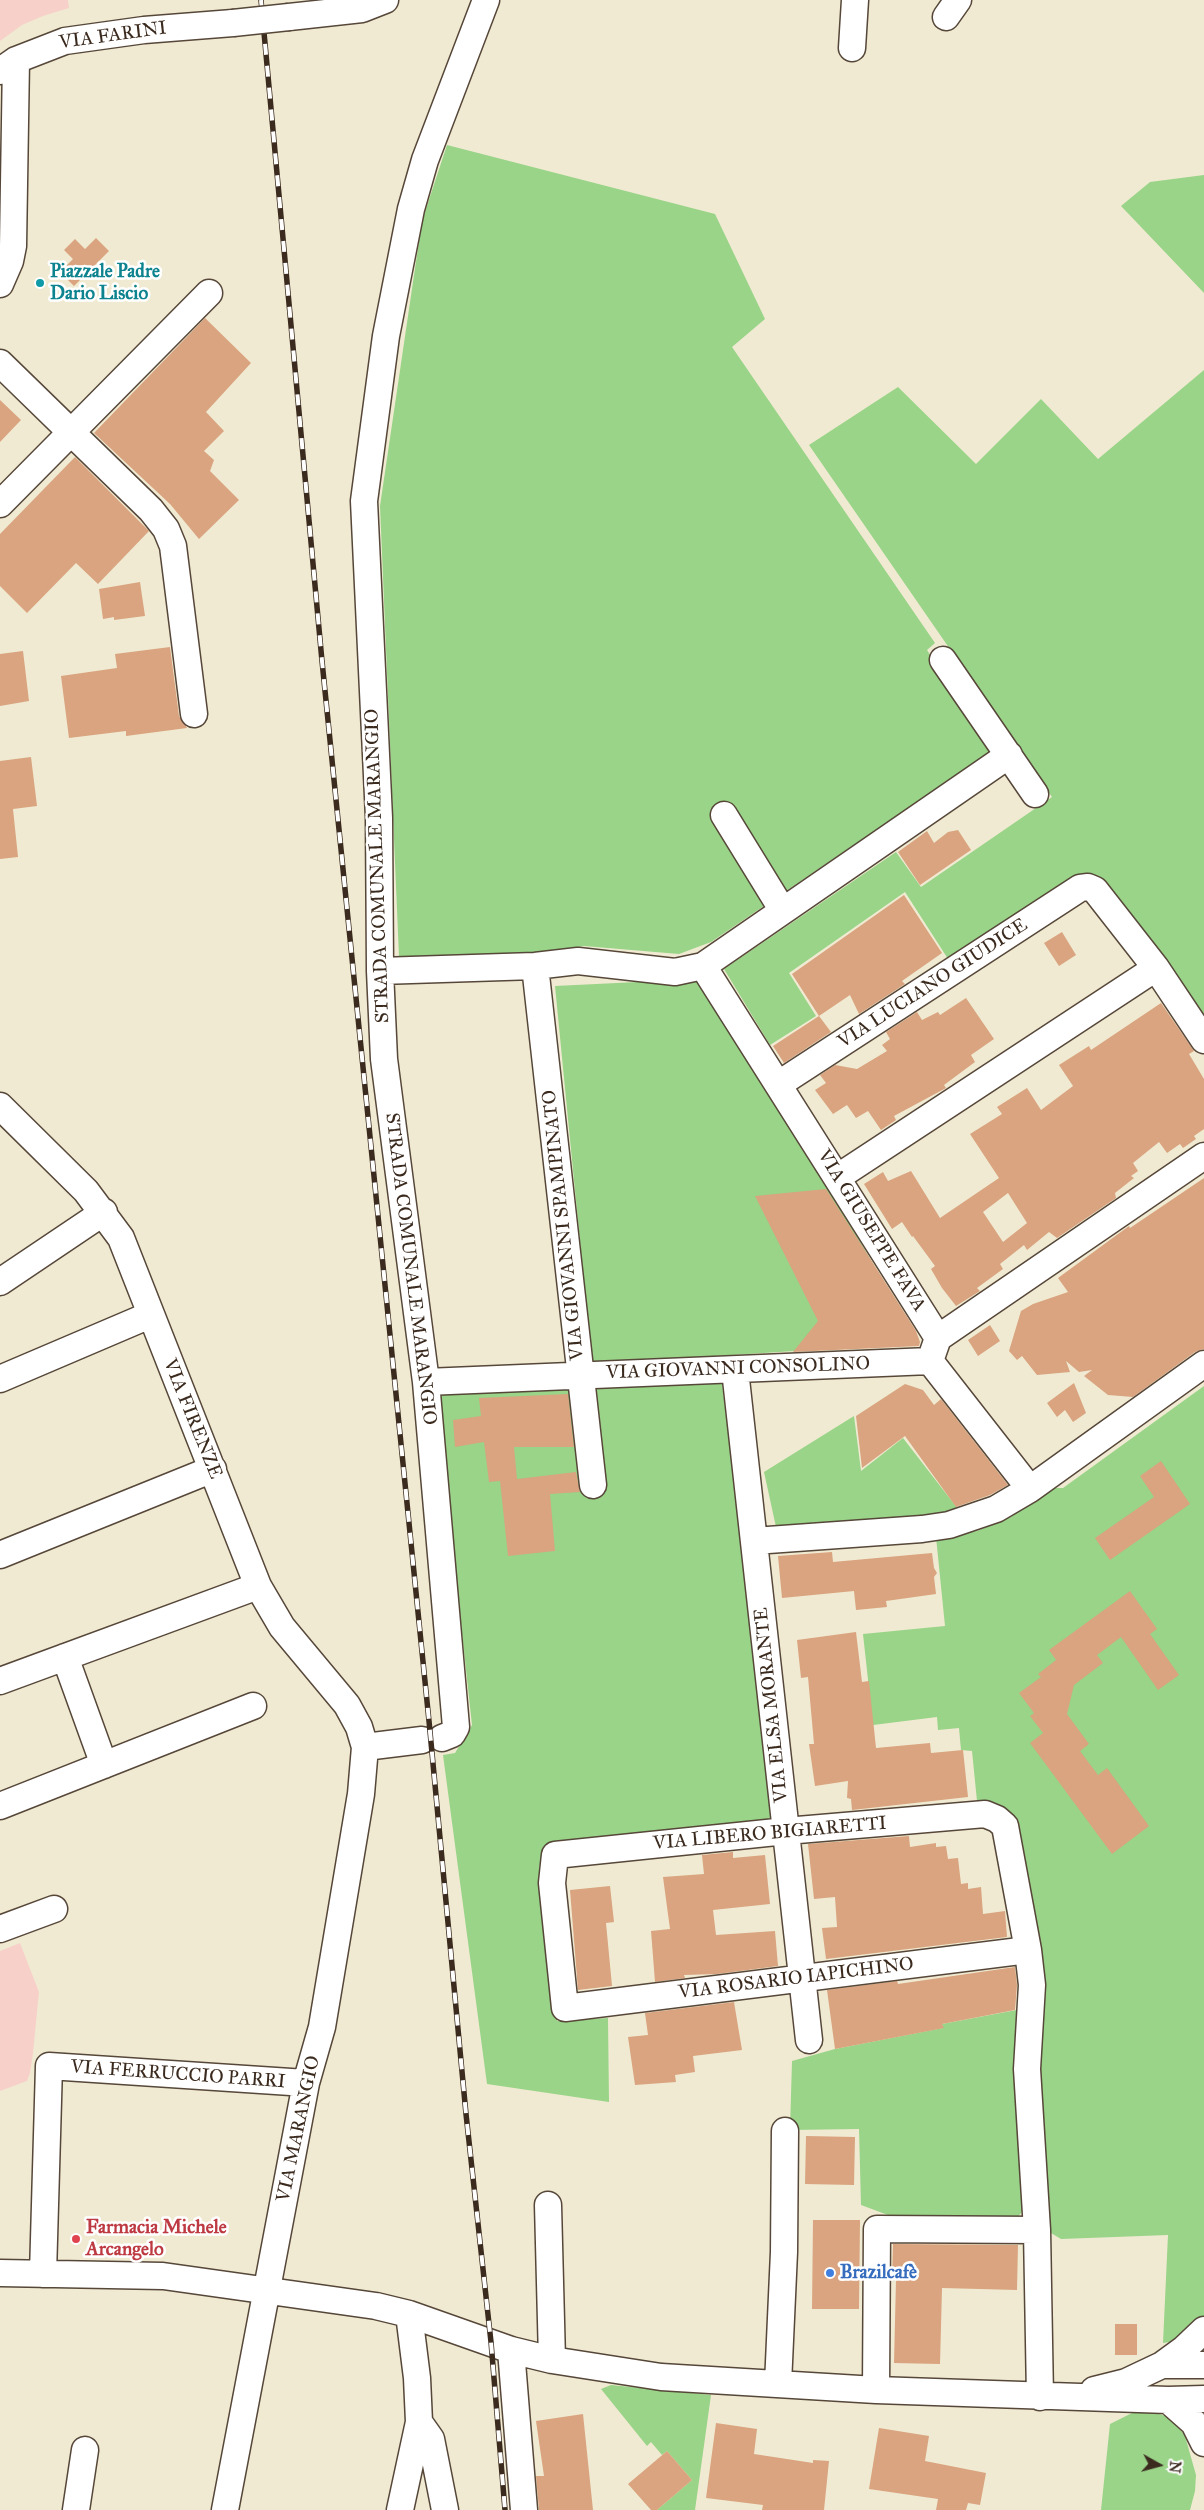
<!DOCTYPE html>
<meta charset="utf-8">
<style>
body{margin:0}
#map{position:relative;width:1204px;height:2510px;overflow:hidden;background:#f0ead2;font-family:"IM FELL Great Primer",serif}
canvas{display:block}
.north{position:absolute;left:1134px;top:2440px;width:50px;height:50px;-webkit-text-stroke:4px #fff;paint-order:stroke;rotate:97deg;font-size:14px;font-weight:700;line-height:20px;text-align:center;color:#3b2a1e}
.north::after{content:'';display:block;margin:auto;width:18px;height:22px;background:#3b2a1e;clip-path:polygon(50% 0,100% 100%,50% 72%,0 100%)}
</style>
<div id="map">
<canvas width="1204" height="2510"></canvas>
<div class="north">N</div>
</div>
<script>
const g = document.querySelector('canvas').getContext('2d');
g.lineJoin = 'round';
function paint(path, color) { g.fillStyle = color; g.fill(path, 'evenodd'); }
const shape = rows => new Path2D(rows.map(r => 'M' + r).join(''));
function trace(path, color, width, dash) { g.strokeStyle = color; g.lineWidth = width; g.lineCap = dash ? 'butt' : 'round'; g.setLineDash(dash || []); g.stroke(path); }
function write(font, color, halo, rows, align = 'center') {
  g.font = font + ' "IM FELL Great Primer",serif'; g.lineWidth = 5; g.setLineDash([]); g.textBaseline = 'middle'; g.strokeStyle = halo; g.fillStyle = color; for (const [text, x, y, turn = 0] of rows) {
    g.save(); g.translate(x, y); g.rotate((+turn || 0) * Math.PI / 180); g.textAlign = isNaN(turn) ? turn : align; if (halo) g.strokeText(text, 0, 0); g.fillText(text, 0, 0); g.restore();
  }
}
paint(shape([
 [0,0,68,0,69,8,43,16,22,25,0,41],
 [20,1943,39,1992,33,2053,30,2073,27,2081,0,2091,0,1951]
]), '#f7d1c9');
paint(shape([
 [447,145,715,214,765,319,732,347,935,643,927,650,992,751,711,942,679,954,584,946,528,954,399,957,380,506,422,221],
 [1204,175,1204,293,1121,206,1150,182],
 [1204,370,1204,1025,1104,889,950,962,905,892,789,973,816,1016,770,1045,724,969,896,852,921,887,1052,797,809,445,898,387,976,464,1041,399,1098,459],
 [699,979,725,1009,919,1343,592,1364,555,986],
 [722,1383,775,1819,548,1846,539,1867,557,2021,608,2018,609,2102,487,2084,443,1755,455,1753,472,1725,436,1392],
 [1204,1386,1204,2320,1182,2340,1163,2343,1168,2235,1061,2239,1046,2230,1005,1810,977,1801,972,1751,961,1750,959,1728,938,1730,937,1717,873,1725,863,1634,945,1626,936,1537,977,1531,1011,1517,1049,1488,1063,1488],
 [854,1416,861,1471,903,1438,958,1509,953,1514,776,1527,764,1472],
 [1022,2009,1019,2083,1022,2212,1017,2218,896,2218,861,2205,859,2129,790,2130,792,2061,835,2049,943,2028,942,2024],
 [611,2385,711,2395,695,2510,657,2510,692,2480,667,2451,662,2455,651,2442,647,2446,601,2389],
 [1136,2411,1159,2414,1172,2418,1185,2436,1196,2475,1195,2491,1190,2510,1101,2510,1110,2424]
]), '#99d488');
paint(shape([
 [96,238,109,251,74,286,60,272,73,259,64,250,75,239,85,249],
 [205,318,251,363,206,412,224,431,204,451,214,460,210,471,239,500,199,539,170,504,94,433],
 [0,400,21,420,0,442],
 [75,457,149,531,98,584,76,563,27,613,0,586,0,534],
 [140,582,145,616,114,620,114,617,103,619,99,589],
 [170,647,179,716,187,728,126,736,126,731,69,738,61,676,117,668,115,654],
 [23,651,29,701,0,706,0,654],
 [31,757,37,806,13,809,18,857,0,859,0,761],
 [958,830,971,850,920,885,898,852,927,831,934,843,948,832],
 [904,895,942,953,902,981,905,984,859,1014,850,995,819,1016,792,974],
 [1062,932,1076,955,1059,966,1044,943],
 [966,998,994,1039,971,1055,975,1062,944,1085,946,1088,894,1116,896,1120,881,1130,868,1111,856,1118,847,1105,833,1114,815,1090,826,1083,820,1075,835,1065,857,1069,887,1051,882,1045,890,1039,886,1032,917,1012,922,1020,938,1012,940,1015],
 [1161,1003,1194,1051,1189,1054,1204,1079,1204,1129,1194,1136,1196,1139,1183,1148,1180,1144,1167,1153,1159,1142,1133,1163,1138,1171,1131,1176,1134,1178,1115,1193,1116,1198,1057,1238,1049,1232,1027,1250,1024,1245,1000,1264,1003,1269,977,1288,980,1291,956,1306,942,1288,931,1269,935,1266,913,1236,912,1237,902,1222,892,1229,864,1184,883,1172,888,1181,911,1171,940,1218,999,1178,970,1134,1002,1114,997,1107,1027,1088,1041,1110,1073,1086,1059,1065,1089,1046,1091,1050],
 [1008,1193,1027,1223,1003,1242,983,1212],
 [819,1016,831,1032,784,1063,773,1046],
 [1204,1178,1204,1349,1195,1352,1133,1397,1108,1395,1084,1376,1092,1370,1079,1372,1066,1361,1070,1372,1037,1375,1022,1356,1017,1360,1009,1351,1021,1311,1033,1304,1068,1292,1058,1278,1129,1226,1130,1228],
 [826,1189,916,1331,920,1342,919,1346,793,1352,818,1321,755,1196],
 [990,1325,1000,1341,978,1356,968,1340],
 [1074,1383,1086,1413,1073,1422,1065,1410,1057,1417,1047,1403],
 [905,1384,923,1390,934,1405,941,1399,1008,1485,990,1495,956,1507,905,1436,862,1468,856,1416],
 [568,1394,574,1447,514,1447,517,1479,576,1472,580,1492,550,1494,555,1551,508,1556,500,1481,489,1482,484,1442,455,1447,453,1420,481,1416,479,1398],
 [1161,1461,1190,1504,1110,1560,1095,1538,1154,1497,1140,1476],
 [832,1552,833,1562,932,1553,934,1568,937,1573,934,1577,936,1594,886,1601,887,1607,856,1610,854,1591,782,1598,778,1556],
 [1130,1591,1157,1629,1150,1634,1179,1675,1158,1690,1121,1637,1097,1655,1103,1663,1074,1685,1067,1714,1089,1744,1080,1751,1098,1775,1107,1768,1149,1826,1112,1854,1030,1743,1043,1733,1030,1716,1034,1713,1019,1693,1041,1677,1038,1674,1056,1660,1049,1650],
 [856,1632,862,1682,869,1681,876,1748,930,1743,931,1753,963,1750,968,1797,852,1810,851,1799,847,1798,848,1781,815,1786,809,1744,814,1744,808,1677,801,1678,797,1640],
 [909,1836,910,1847,936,1843,936,1847,946,1846,948,1859,958,1858,961,1884,968,1883,968,1889,981,1887,983,1914,1005,1911,1007,1937,826,1959,822,1928,837,1927,835,1897,814,1899,808,1844],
 [733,1852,733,1858,765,1855,770,1904,713,1910,716,1935,775,1931,778,1966,717,1974,684,1975,685,1978,655,1982,651,1931,670,1929,663,1877,704,1874,702,1855],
 [610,1886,614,1922,606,1923,612,1986,578,1990,570,1890],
 [1015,1967,1017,1985,1015,2010,942,2024,944,2028,835,2049,827,1990,897,1981,898,1984],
 [734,2002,742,2050,693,2056,695,2072,675,2075,676,2082,635,2085,628,2037,648,2035,645,2013],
 [806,2136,855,2137,854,2185,805,2184],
 [813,2220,860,2220,859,2309,812,2309],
 [893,2244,1018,2245,1017,2290,942,2288,940,2364,894,2363,896,2280,892,2280],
 [1115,2324,1137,2324,1137,2355,1115,2355],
 [583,2414,593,2510,539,2510,536,2476,544,2476,536,2421],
 [716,2423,757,2429,754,2454,813,2463,813,2460,829,2461,824,2510,762,2510,763,2505,706,2498],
 [879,2428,929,2436,925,2461,986,2473,980,2505,968,2503,966,2510,936,2510,938,2499,869,2489],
 [667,2451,692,2480,657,2510,651,2510,628,2484]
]), '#d9a47f');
const minor = shape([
 [289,17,362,9,385,0],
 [946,17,958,0],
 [852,48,855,0],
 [0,71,16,60,65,41,144,30,233,23],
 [0,284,10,261,13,246,16,60],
 [0,363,151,510,166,529,173,546,194,714],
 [0,504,209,293],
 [943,660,1035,794],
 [724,815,783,911],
 [535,966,593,1485],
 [703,966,938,1338,930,1361,1030,1489],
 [380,971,535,966,578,961,675,972,703,966,1009,755],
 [779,1084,1080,888,1088,887,1095,890,1156,968,1204,1040],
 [0,1106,86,1191,121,1238,258,1586,282,1627,347,1705,359,1727,365,1747,361,1794,322,2027,306,2083,225,2510],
 [838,1177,1156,968],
 [0,1282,104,1212],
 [938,1338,1204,1156],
 [735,1370,809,2040],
 [0,1379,150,1315],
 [426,1382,930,1361],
 [754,1541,922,1529,949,1525,996,1509,1030,1489,1204,1364],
 [0,1555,213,1469],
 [65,1657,104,1765],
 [0,1681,258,1586],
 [442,1738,452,1734,456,1727,426,1382,384,1059,380,971,379,818,364,501,386,336,411,209,425,160,486,0],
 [365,1747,422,1740],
 [0,1806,253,1706],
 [0,1929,54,1909],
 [1028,1950,565,2008,552,1883,555,1855,786,1831,985,1814,997,1819,1005,1826,1028,1950,1032,1985,1027,2069,1037,2230,1040,2397],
 [548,2205,552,2360],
 [0,2273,163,2276,376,2306,409,2314,511,2350,552,2360,661,2377,876,2390,1168,2400,1194,2423,1204,2443],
 [43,2274,49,2066,306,2083],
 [511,2350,524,2510],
 [1162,2365,1204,2365],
 [778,2384,784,2252,785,2131],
 [876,2390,877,2229,1037,2230],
 [1094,2390,1126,2382,1162,2365,1184,2349,1204,2330],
 [1168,2400,1204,2399],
 [419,2422,431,2439,445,2510],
 [76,2510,85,2450],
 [400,2510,419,2422,417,2378,409,2314]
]);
trace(minor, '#564739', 29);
trace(minor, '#fff', 26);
const rail = shape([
 [261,0,322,661,429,1721,466,2114,491,2342,505,2510]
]);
trace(rail, '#3b2a1e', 5.5);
trace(rail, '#fff', 4, [11]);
const minorBridge = shape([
 [233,23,289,17]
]);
trace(minorBridge, '#564739', 29, []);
trace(minorBridge, '#fff', 26);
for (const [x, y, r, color] of [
 [40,283,5,"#0f9aa8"],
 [76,2239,5,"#e0444e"],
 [830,2273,5,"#3f7fe0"]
]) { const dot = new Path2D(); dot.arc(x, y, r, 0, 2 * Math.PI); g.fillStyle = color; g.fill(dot); trace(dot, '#fff', 2); }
write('19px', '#3b2a1e', '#fff', [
 ["VIA FARINI",113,36,-8],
 ["STRADA COMUNALE MARANGIO",378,866,-92],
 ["VIA LUCIANO GIUDICE",933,984,-33],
 ["VIA GIOVANNI SPAMPINATO",564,1225,-96],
 ["VIA GIUSEPPE FAVA",871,1231,58],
 ["STRADA COMUNALE MARANGIO",410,1269,83],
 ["VIA GIOVANNI CONSOLINO",738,1369,-2],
 ["VIA FIRENZE",192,1419,68],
 ["VIA ELSA MORANTE",772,1705,-96],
 ["VIA LIBERO BIGIARETTI",770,1834,-5],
 ["VIA ROSARIO IAPICHINO",796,1979,-7],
 ["VIA FERRUCCIO PARRI",178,2075,4],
 ["VIA MARANGIO",299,2129,-78]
]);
write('bold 19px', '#0d838f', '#fff', [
 ["Piazzale Padre",50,272],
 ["Dario Liscio",50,294]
], 'left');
write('bold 19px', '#be3a42', '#fff', [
 ["Farmacia Michele",86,2228],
 ["Arcangelo",86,2250]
], 'left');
write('bold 19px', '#366cbe', '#fff', [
 ["Brazilcafè",840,2273]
], 'left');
</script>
